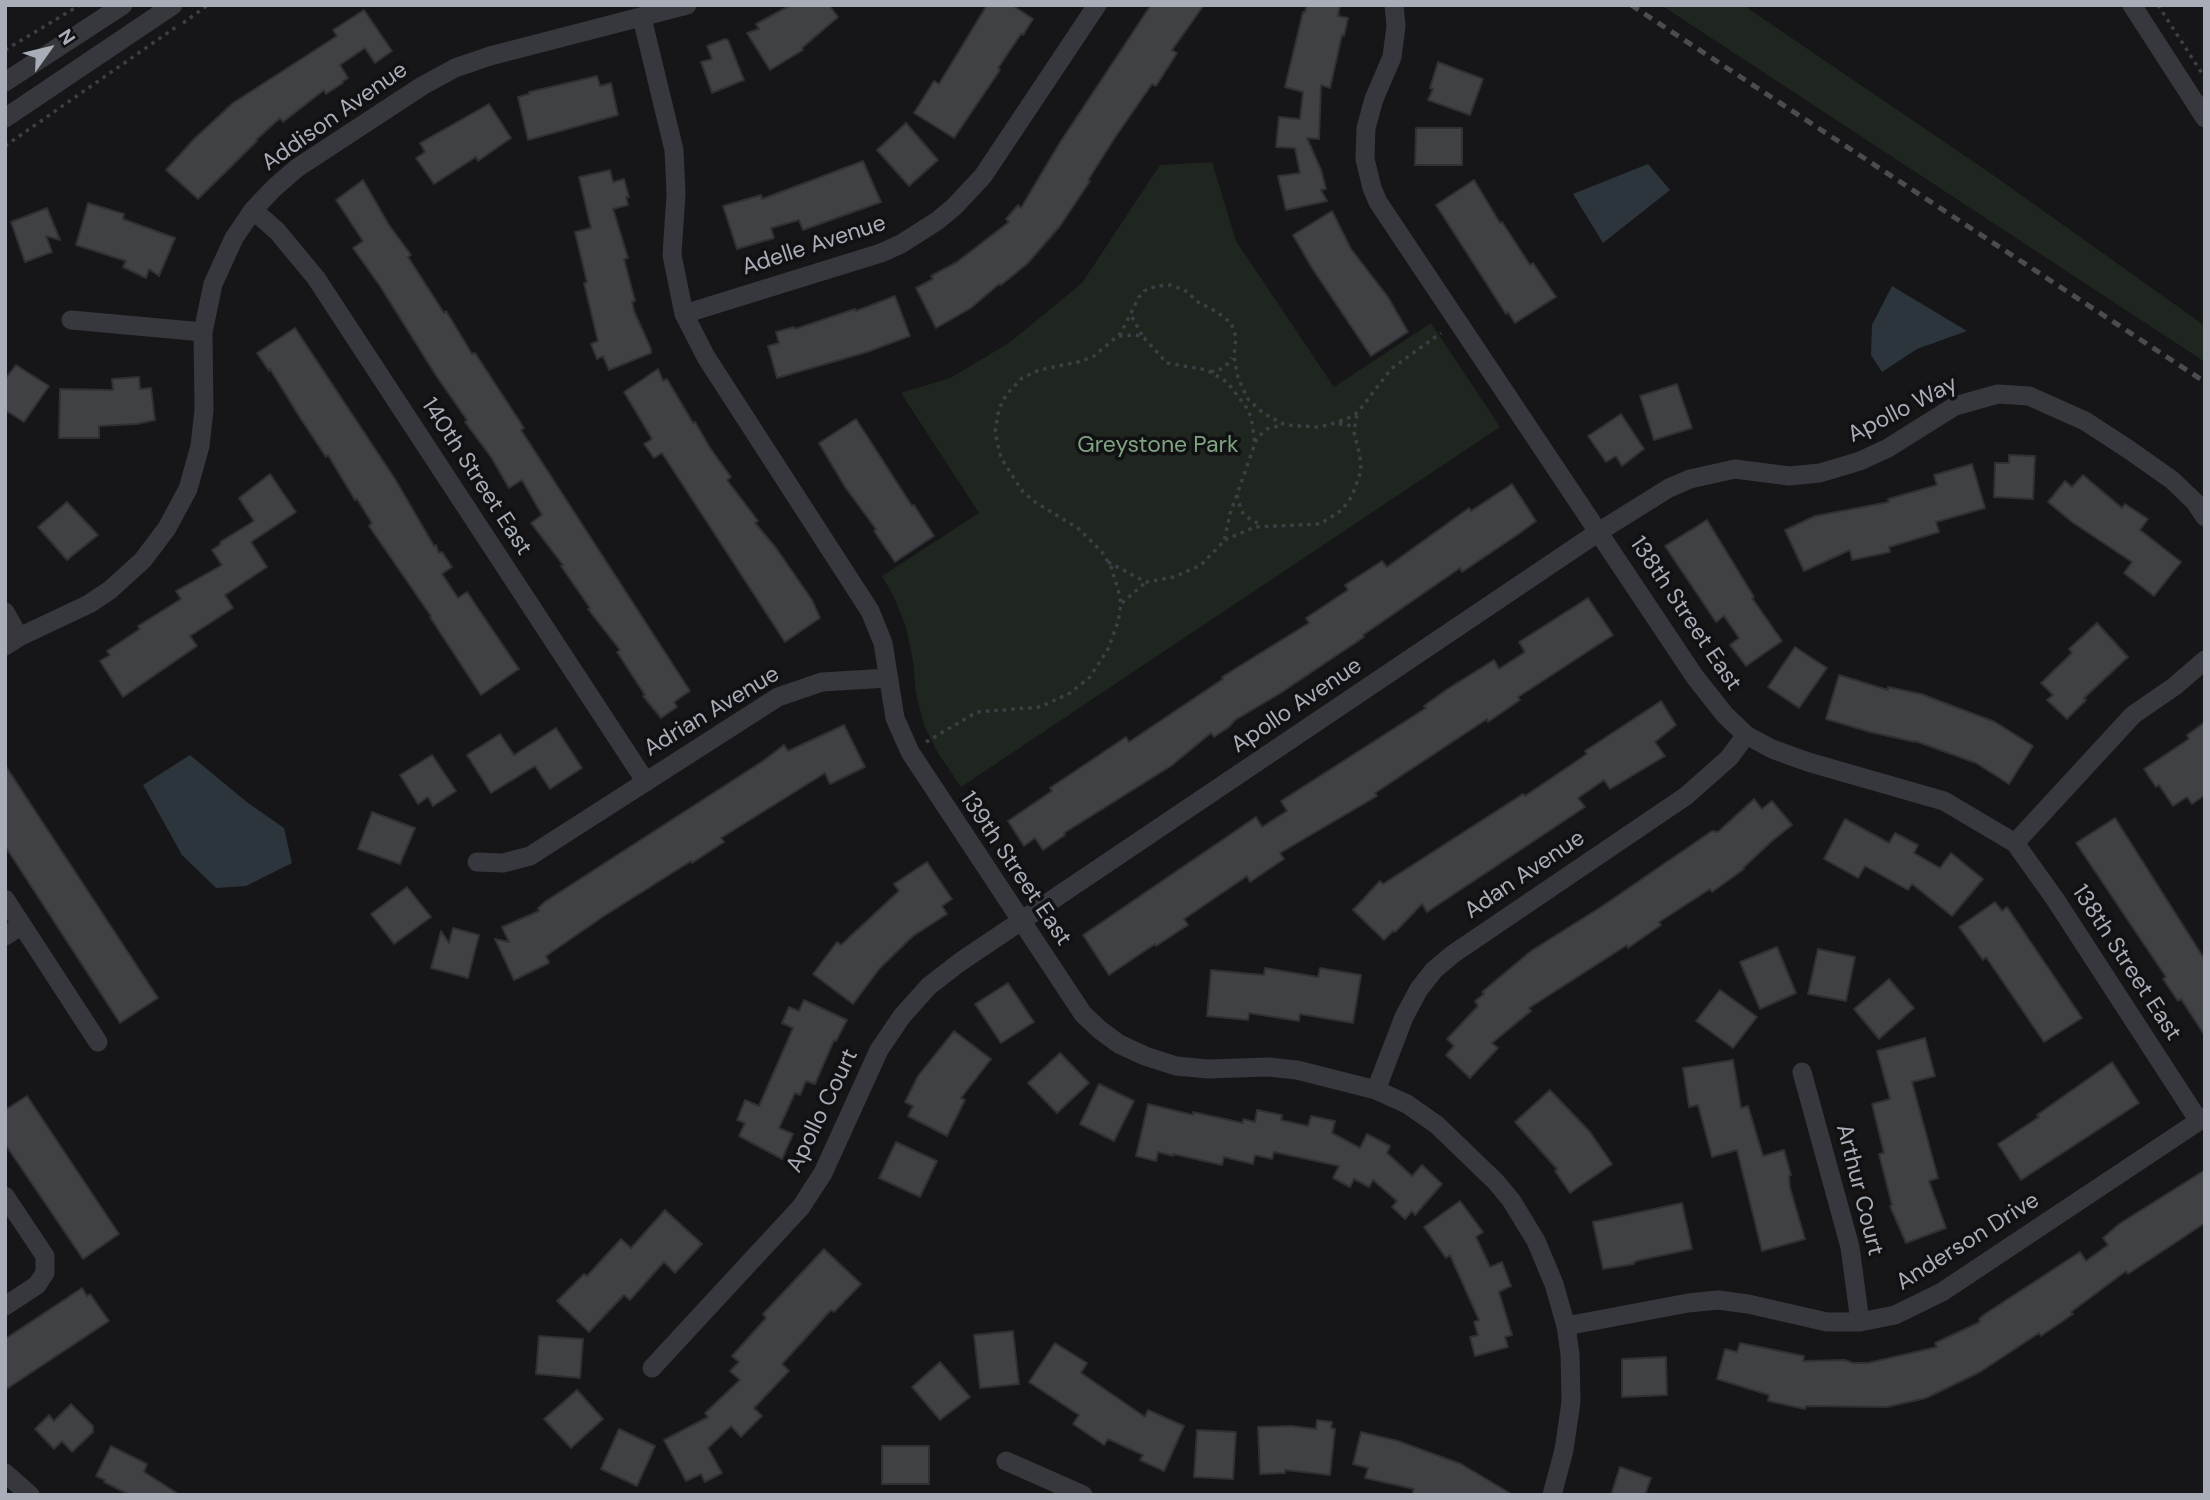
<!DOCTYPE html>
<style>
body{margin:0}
#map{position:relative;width:2210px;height:1500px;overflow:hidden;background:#161618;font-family:"DM Sans",sans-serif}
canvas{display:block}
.frame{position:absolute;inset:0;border:7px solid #a8adb8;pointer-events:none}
.north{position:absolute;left:14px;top:14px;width:70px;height:70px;-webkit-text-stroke:5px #111113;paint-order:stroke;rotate:56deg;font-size:19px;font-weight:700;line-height:28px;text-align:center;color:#a8adb8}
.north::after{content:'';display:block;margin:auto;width:24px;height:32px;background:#a8adb8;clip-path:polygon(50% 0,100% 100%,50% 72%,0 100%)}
</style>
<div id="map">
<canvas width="2210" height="1500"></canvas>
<div class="frame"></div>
<div class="north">N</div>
</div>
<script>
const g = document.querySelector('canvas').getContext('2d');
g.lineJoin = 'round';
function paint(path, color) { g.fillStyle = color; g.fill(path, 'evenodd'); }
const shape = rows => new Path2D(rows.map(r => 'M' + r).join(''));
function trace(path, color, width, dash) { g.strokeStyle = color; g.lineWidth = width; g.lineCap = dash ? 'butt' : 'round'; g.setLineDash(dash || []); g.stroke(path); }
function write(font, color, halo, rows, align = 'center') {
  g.font = font + ' "DM Sans",sans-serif'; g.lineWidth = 7; g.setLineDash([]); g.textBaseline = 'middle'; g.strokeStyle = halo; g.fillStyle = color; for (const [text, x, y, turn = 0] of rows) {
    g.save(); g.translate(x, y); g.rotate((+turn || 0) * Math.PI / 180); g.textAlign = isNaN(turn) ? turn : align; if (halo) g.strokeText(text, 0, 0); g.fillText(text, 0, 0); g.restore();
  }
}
paint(shape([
 [1661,5,1743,5,1993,175,2205,326,2205,362],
 [1212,162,1236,241,1334,387,1431,323,1500,427,961,787,938,753,924,725,916,694,913,661,906,627,893,595,882,576,979,513,901,393,950,378,1009,343,1082,283,1160,165]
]), '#1e261f');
paint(shape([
 [1648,164,1670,190,1603,243,1573,194],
 [1892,286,1967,331,1917,349,1882,372,1871,355,1872,325],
 [190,755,248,803,284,828,292,863,246,886,216,888,182,855,143,785]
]), '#2c353c');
const building = shape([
 [791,5,829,5,838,17,802,48,803,50,770,70,747,33,759,29,756,24,791,5],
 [987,5,1012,5,1033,19,1023,35,1021,34,998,68,1000,70,954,138,914,113,934,81,939,84,987,5],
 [1151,5,1204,5,1172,50,1177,53,1156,86,1152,84,1116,136,1088,180,1090,181,1060,226,1027,264,1001,285,999,284,971,308,936,328,916,288,933,279,931,276,957,262,1009,222,1006,219,1018,205,1021,208,1059,144,1151,5],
 [1307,5,1340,5,1338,16,1348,18,1344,36,1342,35,1330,88,1321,85,1319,139,1307,138,1321,170,1326,189,1321,190,1327,201,1286,210,1278,176,1300,173,1295,148,1276,147,1279,117,1300,119,1303,92,1285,87,1303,12,1305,12,1307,5],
 [364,10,392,51,375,63,365,48,340,65,348,78,342,82,343,83,326,94,324,90,283,122,280,118,256,140,257,141,198,199,166,170,194,139,233,103,337,36,333,30,364,10],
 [725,39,728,40,744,80,712,93,701,62,712,59,707,46,725,39],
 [1438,62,1483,79,1470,115,1428,100,1433,89,1430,88,1438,62],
 [597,76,600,86,611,83,618,115,528,140,518,97,529,94,529,92,597,76],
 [489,104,511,138,478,161,476,157,434,184,416,158,425,152,420,143,489,104],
 [906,123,938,160,909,186,877,150,906,123],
 [1416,128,1462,128,1462,165,1415,165,1416,128],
 [863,161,881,202,803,230,799,220,771,228,774,238,737,249,723,206,761,195,762,199,863,161],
 [610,170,613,182,624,179,629,197,626,197,628,205,613,209,628,258,624,259,635,301,632,302,634,311,651,349,651,353,609,370,603,356,597,359,591,344,598,341,584,283,587,282,575,232,591,228,579,177,610,170],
 [363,180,389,225,411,255,408,257,444,313,446,311,472,354,475,353,524,428,521,430,690,691,674,702,677,707,661,718,643,696,645,695,617,652,620,650,588,609,590,608,561,566,563,565,531,523,542,515,522,480,509,488,491,457,465,422,467,420,437,377,380,286,353,248,363,241,336,200,363,180],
 [1474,180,1500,223,1502,222,1530,265,1533,263,1556,297,1515,323,1508,312,1506,314,1436,205,1474,180],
 [88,203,124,214,123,219,175,238,159,276,149,269,146,278,123,267,126,261,76,245,88,203],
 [47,208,60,240,46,236,52,252,25,262,11,222,47,208],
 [1332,211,1351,249,1388,297,1408,332,1371,356,1312,268,1293,235,1332,211],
 [895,296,910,336,867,352,777,378,768,346,779,343,776,332,794,327,795,329,855,309,856,311,895,296],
 [295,328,395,479,434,546,436,545,439,553,442,552,452,567,442,574,458,598,467,592,519,669,481,695,430,617,431,616,369,526,372,523,357,499,355,500,328,455,326,457,299,416,270,369,269,371,257,353,295,328],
 [16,365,49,386,24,422,5,410,5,379,16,365],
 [658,369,663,381,667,379,693,423,695,422,710,448,731,477,727,480,758,521,755,523,776,548,812,600,820,618,785,642,662,453,654,458,644,444,652,439,651,437,624,392,658,369],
 [139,377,140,389,151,388,155,420,137,424,99,426,99,438,59,438,60,389,113,390,112,379,139,377],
 [1677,384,1692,428,1654,440,1640,396,1677,384],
 [1621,414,1644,449,1622,466,1616,456,1606,462,1588,436,1621,414],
 [856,419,912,506,914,505,934,536,895,562,874,531,876,529,845,487,819,443,856,419],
 [2009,455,2035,456,2033,499,1994,497,1995,463,2009,463,2009,455],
 [1972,464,1985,508,1936,522,1939,532,1889,547,1890,552,1852,560,1850,550,1804,571,1785,530,1815,516,1889,502,1888,499,1937,485,1934,475,1972,464],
 [270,474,296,512,251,542,267,567,225,595,233,608,190,636,197,646,123,697,100,661,110,655,107,651,140,629,138,626,181,599,176,591,222,565,212,550,221,544,220,542,254,521,239,498,270,474],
 [2083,475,2122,508,2125,504,2148,519,2140,530,2181,562,2154,596,2124,573,2132,562,2072,522,2048,502,2065,481,2072,487,2083,475],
 [1512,484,1536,521,1520,533,1462,572,1460,568,1363,635,1364,637,1279,694,1235,720,1229,727,1214,737,1211,733,1171,766,1064,833,1065,835,1043,850,1035,838,1024,846,1008,821,1052,791,1050,788,1126,737,1129,742,1223,679,1222,677,1309,623,1306,618,1348,590,1345,585,1382,561,1387,567,1469,508,1471,511,1512,484],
 [67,502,98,535,67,560,38,527,67,502],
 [1707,520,1754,597,1752,598,1782,641,1746,666,1730,645,1739,638,1724,616,1716,622,1665,546,1707,520],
 [1588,598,1613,635,1518,697,1520,700,1488,722,1487,719,1375,793,1377,796,1280,853,1284,859,1250,882,1247,876,1184,919,1188,925,1156,946,1155,944,1109,975,1083,935,1256,817,1262,827,1287,811,1281,801,1426,708,1424,706,1446,690,1494,660,1499,669,1525,652,1519,642,1588,598],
 [2097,623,2128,657,2084,698,2086,700,2067,719,2047,700,2053,695,2041,683,2072,653,2069,649,2097,623],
 [1795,647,1827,668,1799,708,1768,687,1795,647],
 [1839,675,1888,690,1888,687,1921,694,1995,722,2033,746,2009,784,1976,763,1915,741,1915,742,1870,732,1826,719,1839,675],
 [1661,701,1676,725,1655,742,1665,756,1610,789,1604,780,1578,798,1585,807,1427,912,1422,904,1395,932,1393,931,1384,940,1353,910,1380,881,1383,884,1523,794,1525,796,1587,754,1585,751,1661,701],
 [2205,722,2205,795,2192,804,2187,797,2173,806,2159,785,2156,787,2144,769,2189,739,2187,735,2205,722],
 [844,725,865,767,830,784,825,773,721,838,724,842,692,863,691,861,604,916,546,956,549,963,514,980,495,939,509,942,502,927,539,911,538,908,546,901,763,761,784,745,788,751,844,725],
 [556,728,582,768,550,789,535,766,491,793,467,755,500,734,514,755,556,728],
 [432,755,456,791,433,806,428,797,418,804,400,775,432,755],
 [5,765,158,998,120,1023,5,846,5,765],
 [1754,799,1762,809,1772,801,1792,825,1772,841,1743,868,1744,869,1712,892,1710,889,1659,922,1661,925,1628,948,1627,945,1529,1008,1531,1011,1492,1043,1498,1048,1470,1078,1446,1055,1454,1046,1447,1039,1478,1006,1475,1001,1484,994,1482,992,1531,951,1601,907,1712,831,1718,832,1754,799],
 [372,812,415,828,400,864,358,849,372,812],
 [2115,818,2205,960,2205,1036,2181,999,2178,1001,2163,979,2166,977,2076,843,2115,818],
 [1845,819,1889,843,1895,833,1918,845,1914,853,1940,868,1951,853,1983,879,1952,916,1912,884,1908,890,1865,866,1858,878,1824,859,1845,819],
 [927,862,952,899,942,906,947,914,913,936,880,968,853,1004,813,974,837,942,841,945,899,891,894,884,927,862],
 [407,887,431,917,394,944,371,914,407,887],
 [1995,902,2002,911,2007,907,2082,1018,2044,1042,1986,957,1983,960,1959,927,1995,902],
 [453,928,479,935,468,978,431,968,441,931,449,943,453,928],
 [1777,947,1796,993,1760,1009,1740,962,1777,947],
 [1818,949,1855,957,1846,1001,1808,994,1818,949],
 [1265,968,1318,977,1320,968,1361,975,1353,1023,1300,1014,1299,1021,1249,1013,1248,1020,1207,1016,1211,970,1264,975,1265,968],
 [1889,979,1914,1008,1879,1039,1854,1009,1889,979],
 [1008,983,1034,1022,1001,1043,975,1004,1008,983],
 [1720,990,1757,1017,1733,1048,1696,1021,1720,990],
 [804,1000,847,1020,836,1041,834,1040,815,1084,806,1081,800,1095,795,1093,779,1128,793,1134,782,1159,739,1136,745,1123,737,1120,745,1100,759,1106,793,1028,782,1023,789,1007,799,1011,804,1000],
 [954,1031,991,1059,961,1098,965,1100,947,1136,908,1116,913,1106,905,1102,918,1076,954,1031],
 [1925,1038,1935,1076,1912,1082,1938,1178,1929,1181,1946,1228,1906,1243,1890,1206,1892,1205,1879,1154,1884,1153,1872,1104,1890,1099,1877,1051,1925,1038],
 [1060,1053,1089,1083,1057,1113,1028,1083,1060,1053],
 [1733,1060,1741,1108,1748,1106,1763,1156,1784,1150,1791,1175,1789,1176,1790,1188,1805,1239,1762,1251,1737,1150,1712,1157,1698,1105,1689,1107,1683,1068,1733,1060],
 [2112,1062,2139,1103,2021,1180,1998,1144,2039,1117,2037,1115,2112,1062],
 [1099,1084,1134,1101,1114,1141,1080,1124,1099,1084],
 [1550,1090,1590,1132,1612,1164,1570,1193,1555,1171,1557,1169,1515,1122,1550,1090],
 [27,1096,119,1234,83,1259,5,1144,5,1110,27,1096],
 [1148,1104,1193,1115,1193,1112,1243,1123,1243,1119,1255,1122,1257,1110,1282,1115,1281,1120,1308,1126,1311,1116,1335,1121,1332,1133,1360,1148,1367,1134,1390,1146,1387,1153,1412,1176,1422,1165,1442,1184,1415,1215,1412,1211,1405,1219,1392,1207,1397,1201,1373,1180,1369,1187,1354,1179,1350,1187,1333,1178,1339,1166,1274,1152,1272,1159,1255,1155,1253,1164,1224,1157,1222,1165,1173,1154,1173,1156,1158,1152,1156,1161,1136,1156,1148,1104],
 [896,1142,937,1161,920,1197,879,1178,896,1142],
 [2205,1170,2205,1223,2128,1274,2126,1271,2071,1312,2073,1314,2041,1336,2039,1333,1980,1372,1926,1398,1887,1407,1806,1406,1805,1409,1768,1401,1769,1395,1717,1379,1725,1349,1737,1352,1740,1343,1804,1356,1803,1361,1845,1360,1853,1363,1868,1363,1937,1347,1935,1343,1980,1322,1979,1319,1985,1314,2080,1252,2086,1261,2108,1245,2103,1238,2119,1224,2205,1170],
 [1460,1201,1483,1232,1476,1237,1490,1267,1502,1262,1511,1286,1499,1292,1512,1335,1505,1337,1508,1347,1475,1356,1470,1337,1478,1335,1474,1322,1479,1320,1450,1255,1446,1258,1424,1227,1460,1201],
 [1682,1203,1692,1249,1640,1260,1634,1262,1634,1264,1603,1269,1593,1222,1682,1203],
 [665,1210,702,1244,675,1273,664,1262,630,1300,624,1295,589,1332,557,1301,584,1274,587,1276,621,1239,631,1248,665,1210],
 [824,1249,861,1284,834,1312,831,1310,782,1364,789,1371,754,1408,762,1416,741,1437,731,1426,708,1448,722,1473,705,1482,701,1474,686,1481,664,1440,708,1417,705,1413,740,1380,730,1371,739,1362,732,1356,766,1318,763,1314,824,1249],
 [82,1288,87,1296,90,1294,109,1321,5,1390,5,1339,82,1288],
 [1013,1331,1019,1384,980,1388,974,1335,1013,1331],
 [539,1336,583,1339,580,1378,536,1374,539,1336],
 [1055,1343,1087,1363,1081,1373,1145,1417,1148,1410,1184,1426,1164,1471,1140,1460,1143,1455,1108,1439,1104,1445,1073,1424,1079,1415,1029,1382,1055,1343],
 [1666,1357,1667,1395,1622,1397,1622,1359,1666,1357],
 [940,1362,970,1397,940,1420,912,1387,940,1362],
 [577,1390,603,1419,571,1448,544,1419,577,1390],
 [71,1404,93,1426,93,1432,72,1452,62,1441,54,1449,35,1429,49,1415,54,1421,71,1404],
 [1317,1420,1332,1422,1331,1428,1335,1429,1330,1475,1285,1470,1285,1473,1260,1474,1258,1427,1292,1426,1316,1429,1317,1420],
 [619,1429,655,1446,637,1486,601,1469,619,1429],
 [1197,1430,1236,1432,1233,1479,1194,1477,1197,1430],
 [1361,1432,1398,1441,1461,1464,1513,1495,1412,1495,1414,1489,1365,1478,1368,1468,1353,1464,1361,1432],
 [111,1446,147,1464,144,1472,180,1495,130,1495,104,1482,105,1480,96,1476,111,1446],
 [882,1446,929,1446,929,1484,882,1484,882,1446],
 [1620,1467,1651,1478,1645,1495,1611,1495,1620,1467]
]);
paint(building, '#404145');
trace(building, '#303034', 2);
trace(shape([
 [2158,5,2205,78],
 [183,23,208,5],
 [5,50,80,5],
 [5,146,176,27],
 [1132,317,1143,337],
 [1119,336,1136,335,1144,338,1167,363,1207,370,1227,382,1246,407,1251,417,1255,443],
 [1211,371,1215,372,1225,367,1232,358],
 [1339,424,1347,424,1354,429],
 [1237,495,1241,510,1245,516,1261,525],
 [1225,540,1255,527,1320,524,1342,510,1352,496,1361,471,1360,456,1354,432,1357,414],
 [1108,562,1146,582,1174,577,1201,565,1224,541,1230,514,1257,438,1267,429,1283,425],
 [1122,603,1146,582],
 [926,742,977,712,1040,707,1070,693,1090,677,1108,649,1118,622,1121,604,1118,589,1111,567,1102,552,1079,529,1035,502,1023,492,1001,458,995,432,999,409,1006,395,1022,378,1039,370,1082,361,1094,356,1121,333,1139,297,1144,291,1156,286,1171,285,1188,292,1196,301,1217,312,1231,323,1236,337,1234,356,1238,378,1248,399,1263,413,1285,425,1316,427,1329,425,1351,417,1358,412,1391,369,1441,333]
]), '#3d3f44', 3.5, [3.5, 5]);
trace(shape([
 [1394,5,1396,26,1392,57,1374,99,1366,128,1365,159,1372,188,1378,202,1695,677,1725,715,1746,735,1772,749,1808,762,1944,801,2015,843,2055,899,2199,1121],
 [2132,5,2205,118],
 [642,18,674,150,676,194,672,255,684,314,706,357,870,611,883,643,895,718,910,752,1083,1014,1100,1030,1119,1044,1145,1056,1176,1066,1208,1069,1268,1067,1297,1070,1376,1090,1407,1104,1437,1125,1496,1182,1511,1200,1536,1241,1554,1284,1566,1326,1570,1354,1571,1402,1564,1450,1552,1495],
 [5,82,123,5],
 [5,118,173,5],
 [253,210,277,231,316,278,646,782],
 [684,314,881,253,901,244,937,221,954,207,983,176,1097,5],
 [71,320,203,332],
 [5,612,19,637],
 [5,646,19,637,89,604,110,590,143,560,167,528,188,489,200,446,204,410,203,332,213,284,234,238,253,210,274,188,297,168,422,86,455,68,490,56,687,5],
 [2015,843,2133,715,2175,686,2205,660],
 [477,862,503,863,530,856,778,697,822,682,888,678],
 [5,899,98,1042],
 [5,936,22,925],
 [1802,1072,1850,1247,1860,1322],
 [1376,1090,1404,1017,1419,989,1434,970,1453,954,1686,796,1729,758,1746,735],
 [5,1196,45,1256,45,1273,37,1285,5,1306],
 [1566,1326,1688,1303,1718,1300,1748,1304,1827,1322,1860,1322,1895,1315,1942,1292,2205,1117],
 [652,1368,801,1207,823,1173,879,1050,902,1016,929,986,960,962,1600,531,1669,488,1690,479,1735,469,1789,476,1820,473,1860,461,1888,448,1955,406,1998,394,2029,396,2085,421,2128,449,2172,480,2195,502,2205,517],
 [1006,1461,1083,1495],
 [5,1473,30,1495]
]), '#37383d', 19);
trace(shape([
 [1631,5,2205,382]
]), '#4a4c52', 5, [9, 7]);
write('23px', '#a8adb8', '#111113', [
 ["Addison Avenue",335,117,-35],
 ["Adelle Avenue",814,246,-18],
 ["Apollo Way",1903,410,-27],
 ["140th Street East",476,477,57],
 ["138th Street East",1685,614,56],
 ["Apollo Avenue",1297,706,-34],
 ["Adrian Avenue",712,712,-31],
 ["139th Street East",1015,869,56],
 ["Adan Avenue",1525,875,-34],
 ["138th Street East",2126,963,57],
 ["Apollo Court",823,1111,-64],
 ["Arthur Court",1859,1190,76],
 ["Anderson Drive",1968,1242,-32]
]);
write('23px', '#7fa381', '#111113', [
 ["Greystone Park",1158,446]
]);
</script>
